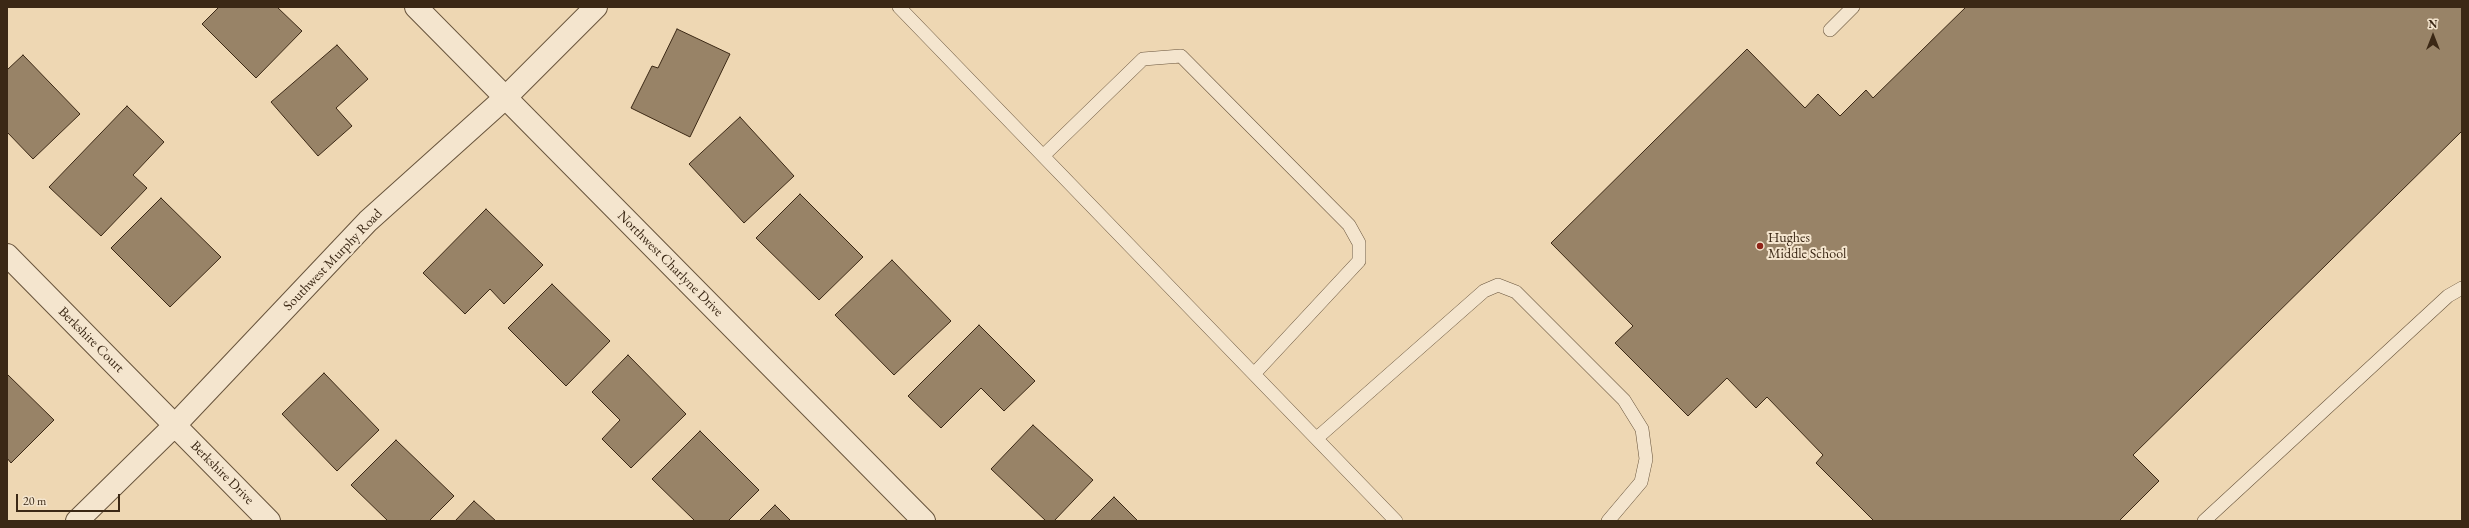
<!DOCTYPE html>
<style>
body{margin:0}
#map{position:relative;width:2469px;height:528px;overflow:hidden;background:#eed7b3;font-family:"EB Garamond",serif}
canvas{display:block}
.frame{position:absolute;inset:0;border:8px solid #3b2815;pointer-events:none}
.north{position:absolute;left:2413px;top:16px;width:40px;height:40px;-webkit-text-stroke:3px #f4e5ce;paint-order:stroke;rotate:0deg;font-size:11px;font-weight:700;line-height:16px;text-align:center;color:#3b2815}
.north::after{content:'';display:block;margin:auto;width:14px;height:18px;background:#3b2815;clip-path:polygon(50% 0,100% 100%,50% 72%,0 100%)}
.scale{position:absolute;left:16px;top:494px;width:104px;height:18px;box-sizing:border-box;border:2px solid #3b2815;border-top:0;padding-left:5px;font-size:12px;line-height:14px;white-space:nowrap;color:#3b2815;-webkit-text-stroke:3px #f4e5ce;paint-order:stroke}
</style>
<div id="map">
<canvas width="2469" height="528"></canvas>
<div class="frame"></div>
<div class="north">N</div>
<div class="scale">20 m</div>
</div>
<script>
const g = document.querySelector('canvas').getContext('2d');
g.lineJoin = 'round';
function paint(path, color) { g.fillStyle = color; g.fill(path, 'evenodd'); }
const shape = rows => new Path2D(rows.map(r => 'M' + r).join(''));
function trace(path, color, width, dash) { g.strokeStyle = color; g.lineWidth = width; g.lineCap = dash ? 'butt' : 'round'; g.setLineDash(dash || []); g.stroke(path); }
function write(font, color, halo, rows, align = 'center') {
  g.font = font + ' "EB Garamond",serif'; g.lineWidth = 4; g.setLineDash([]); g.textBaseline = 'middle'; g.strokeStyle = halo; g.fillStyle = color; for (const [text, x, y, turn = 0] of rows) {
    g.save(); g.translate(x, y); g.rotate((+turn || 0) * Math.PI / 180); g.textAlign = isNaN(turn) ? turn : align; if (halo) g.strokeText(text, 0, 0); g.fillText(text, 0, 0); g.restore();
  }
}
const building = shape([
 [219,7,277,7,302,31,256,78,202,24,219,7],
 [1966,7,2462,7,2462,131,2133,455,2159,481,2119,521,1874,521,1816,463,1823,455,1767,397,1756,408,1727,378,1688,416,1615,343,1633,326,1551,243,1747,49,1805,108,1818,94,1840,116,1866,90,1873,98,1966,7],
 [677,29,730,54,690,137,631,108,652,66,658,68,677,29],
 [337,45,368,79,336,108,352,126,318,156,271,102,337,45],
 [23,55,80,114,33,159,7,132,7,70,23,55],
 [127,106,164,142,133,175,147,188,101,236,49,187,127,106],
 [740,117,794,176,744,223,689,164,740,117],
 [800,194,863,257,819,300,756,238,800,194],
 [161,198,221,257,170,307,111,248,161,198],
 [486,209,543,265,504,304,490,289,465,314,423,273,486,209],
 [892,260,951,321,894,375,835,315,892,260],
 [552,284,610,341,566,386,508,328,552,284],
 [979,325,1035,381,1004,411,981,388,941,428,908,396,979,325],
 [628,355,686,414,631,468,602,439,620,420,592,392,628,355],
 [324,373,379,430,337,471,282,414,324,373],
 [7,374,54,420,11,463,7,458,7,374],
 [1033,425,1093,480,1054,521,1046,521,991,469,1033,425],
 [700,431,759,490,728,521,695,521,652,479,700,431],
 [396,440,454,496,429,521,388,521,351,485,396,440],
 [1114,497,1138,521,1090,521,1114,497],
 [474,501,496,521,455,521,474,501],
 [775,505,791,521,759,521,775,505]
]);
paint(building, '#988367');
trace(building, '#3b2815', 1);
const lane = shape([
 [899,7,1396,521],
 [1830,30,1853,7],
 [1043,156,1143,59,1181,56,1349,225,1359,243,1359,261,1254,374],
 [1317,438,1484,291,1498,285,1516,292,1624,400,1642,429,1646,459,1641,482,1608,521],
 [2204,521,2448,296,2462,288]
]);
const street = shape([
 [416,7,924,521],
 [7,255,269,521],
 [77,521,175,425,368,221,506,97,596,7]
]);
trace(lane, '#68543c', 14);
trace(street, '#68543c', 24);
trace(lane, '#f4e5ce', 13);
trace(street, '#f4e5ce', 22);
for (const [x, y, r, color] of [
 [1760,246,4,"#8f2418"]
]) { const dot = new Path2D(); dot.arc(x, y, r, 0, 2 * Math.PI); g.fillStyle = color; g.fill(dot); trace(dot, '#f4e5ce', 1.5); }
write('14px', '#3b2815', '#f4e5ce', [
 ["Hughes",1768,238],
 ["Middle School",1768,254]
], 'left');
write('14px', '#3b2815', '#f4e5ce', [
 ["Southwest Murphy Road",333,260,-46],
 ["Northwest Charlyne Drive",670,264,45],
 ["Berkshire Court",91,340,45],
 ["Berkshire Drive",222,473,45]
]);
</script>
